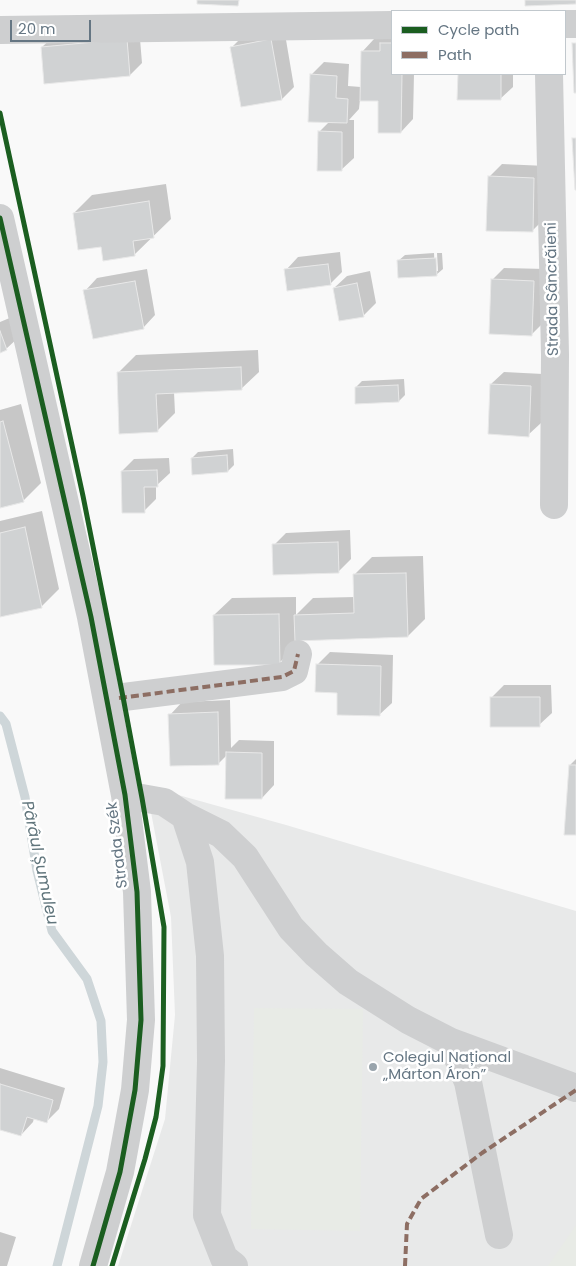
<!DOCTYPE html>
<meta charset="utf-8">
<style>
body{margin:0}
#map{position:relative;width:576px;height:1266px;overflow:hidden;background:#f9f9f9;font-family:Poppins,sans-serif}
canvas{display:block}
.legend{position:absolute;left:391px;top:10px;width:175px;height:65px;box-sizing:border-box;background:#fff;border:1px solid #c1c8cd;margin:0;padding:6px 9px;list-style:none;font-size:15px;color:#657683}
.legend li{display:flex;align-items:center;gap:10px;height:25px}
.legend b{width:25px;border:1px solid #c1c8cd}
.scale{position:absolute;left:10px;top:20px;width:81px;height:22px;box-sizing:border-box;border:2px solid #657683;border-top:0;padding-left:6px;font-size:15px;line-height:18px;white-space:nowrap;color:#657683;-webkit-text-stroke:4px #fff;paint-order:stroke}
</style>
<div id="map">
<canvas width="576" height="1266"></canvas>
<ul class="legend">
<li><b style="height:6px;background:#1b5e20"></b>Cycle path</li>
<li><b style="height:6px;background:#8d6e63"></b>Path</li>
</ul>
<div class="scale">20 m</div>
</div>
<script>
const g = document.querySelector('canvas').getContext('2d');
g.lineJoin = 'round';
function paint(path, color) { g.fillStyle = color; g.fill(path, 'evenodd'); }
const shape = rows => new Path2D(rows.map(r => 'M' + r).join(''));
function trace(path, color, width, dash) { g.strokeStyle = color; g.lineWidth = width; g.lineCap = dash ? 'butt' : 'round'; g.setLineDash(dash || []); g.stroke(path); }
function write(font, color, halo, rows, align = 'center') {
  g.font = font + ' Poppins,sans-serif'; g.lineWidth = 5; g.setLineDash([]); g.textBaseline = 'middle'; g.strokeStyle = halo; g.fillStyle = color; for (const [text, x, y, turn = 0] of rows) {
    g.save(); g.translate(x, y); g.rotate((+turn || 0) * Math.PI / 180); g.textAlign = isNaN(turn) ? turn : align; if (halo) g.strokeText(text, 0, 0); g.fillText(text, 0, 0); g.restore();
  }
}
paint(shape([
 [146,786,286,825,576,911,576,1266,118,1266,165,1119,175,1015,171,917]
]), '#e8e9e9');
paint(shape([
 [254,1008,363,1009,360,1231,251,1229],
 [576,1225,576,1266,548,1266]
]), '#e8ebe6');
paint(shape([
 [139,27,142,63,130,75,42,47,55,35],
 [284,28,294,87,282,99,232,47,244,35],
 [392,32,392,74,414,74,413,119,401,132,379,100,360,99,359,109,349,120,354,120,354,158,341,170,319,132,330,121,311,75,324,62,349,64,348,86,361,87,362,52,374,39,385,39],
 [459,74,513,74,513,87,500,99,459,99],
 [502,164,546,166,544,219,532,231,489,177],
 [166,184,171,219,134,255,102,246,74,213,92,195],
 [340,252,342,272,330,284,286,270,298,257],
 [434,253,435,271,438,271,437,253,442,253,443,269,436,275,398,261,405,255],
 [504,268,546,269,544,322,532,334,492,280],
 [147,269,155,315,143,328,85,291,97,278],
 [370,271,376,303,363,316,334,288,347,276],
 [12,317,19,337,6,349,0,352,0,322],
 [258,350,259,372,241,389,174,392,175,413,157,431,118,373,136,355],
 [504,372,543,374,541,423,528,435,491,384],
 [404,379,405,395,399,401,356,387,362,381],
 [21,404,41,483,23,501,0,507,0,410],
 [233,449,234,465,228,471,192,458,198,452],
 [169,458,170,473,156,486,156,499,144,511,122,471,134,459],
 [42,511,59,589,41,607,0,615,0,521],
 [350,530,351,559,338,572,274,545,286,533],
 [423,556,425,619,408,636,297,640,297,646,279,663,214,615,232,598,296,597,296,615,313,598,355,597,354,575,372,557],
 [330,652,393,655,392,703,379,715,339,692,317,665],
 [504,685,551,685,552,713,539,725,491,698],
 [230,700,231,748,239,740,274,741,274,785,262,798,227,755,219,763,170,715,182,702],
 [576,759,576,834,570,765],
 [0,1068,65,1088,59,1109,46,1122,34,1118,33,1122,21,1135,0,1128],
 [0,1232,16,1237,7,1266,0,1266]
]), '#0003');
trace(shape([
 [0,716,6,724,25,797,37,871,52,931,87,979,101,1021,103,1062,98,1106,57,1266]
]), '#ced6d9', 9);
const building = shape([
 [197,0,239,0,238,6,197,4,197,0],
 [525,0,576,0,576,4,525,6,525,0],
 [127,39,130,76,44,84,41,47,127,39],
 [271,39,282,100,241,107,230,47,271,39],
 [380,43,392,43,392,74,402,74,401,133,378,133,378,101,360,101,361,51,380,51,380,43],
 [572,43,576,43,576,93,574,93,572,43],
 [310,74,337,76,336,98,348,99,347,123,308,122,310,74],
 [458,74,501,74,501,100,457,100,458,74],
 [318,131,342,132,342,171,317,171,318,131],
 [572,138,576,138,576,190,575,190,572,138],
 [488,176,534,178,533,232,486,231,488,176],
 [149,201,154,238,133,241,135,256,103,261,101,247,78,250,73,213,149,201],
 [436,258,437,276,398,278,397,260,436,258],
 [328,264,331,285,287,291,284,269,328,264],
 [491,279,534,281,532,336,489,334,491,279],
 [135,281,144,329,93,339,83,290,135,281],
 [357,283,364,317,339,321,333,288,357,283],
 [0,331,7,350,0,353,0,331],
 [241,367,242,390,156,394,158,432,119,434,117,372,241,367],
 [490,384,531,386,529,437,488,434,490,384],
 [398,385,399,402,355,404,355,387,398,385],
 [3,421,24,502,0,508,0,422,3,421],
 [227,455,228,472,192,475,191,458,227,455],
 [157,470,158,487,144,487,145,513,122,513,121,471,157,470],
 [25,527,42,608,0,617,0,533,25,527],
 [338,542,339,573,273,575,272,544,338,542],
 [406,573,408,637,295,641,294,615,354,613,353,574,406,573],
 [279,614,280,665,214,665,213,615,279,614],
 [316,664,381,666,380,716,337,715,337,693,315,692,316,664],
 [490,697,540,697,540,727,490,727,490,697],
 [218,712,219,765,170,766,168,714,218,712],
 [226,752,262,753,262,799,225,799,226,752],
 [569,765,576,765,576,835,564,835,569,765],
 [0,1084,53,1100,47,1123,27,1117,21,1136,0,1130,0,1084]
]);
paint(building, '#d0d2d3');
trace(building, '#e8e8e8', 1);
trace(shape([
 [565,24,576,24],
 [0,30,392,25],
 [549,74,555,355,554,505],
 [0,218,91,617,125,795,137,892,141,1020,135,1090,120,1172,93,1266],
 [108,699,282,677,294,671,298,654],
 [125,795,164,802,185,816,221,834,245,857,291,928,316,954,348,982,408,1020,451,1042,576,1088],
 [185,816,200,862,210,956,211,1061,207,1215,224,1258,234,1266],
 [451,1042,468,1082,499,1235]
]), '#cecfd0', 28);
trace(shape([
 [119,698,282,677,294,671,298,654],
 [405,1266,407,1224,421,1199,482,1153,576,1090]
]), '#8d6e63', 4, [8, 4]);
trace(shape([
 [0,113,83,496,123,697,142,798,164,927,163,1066,156,1117,145,1159,112,1266],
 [0,218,91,617,125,795,137,892,141,1020,135,1090,120,1172,93,1266]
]), '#1b5e20', 5);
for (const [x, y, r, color] of [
 [373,1067,5,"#99a4ac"]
]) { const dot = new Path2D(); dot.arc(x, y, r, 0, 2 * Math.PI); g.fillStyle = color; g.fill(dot); trace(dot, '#fff', 2); }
write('15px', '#657683', '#fff', [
 ["Strada Sâncrăieni",553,289,-91],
 ["Strada Szék",118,845,-97]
]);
write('15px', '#657683', '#fff', [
 ["Colegiul Național",383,1058],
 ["„Márton Áron”",383,1075]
], 'left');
write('italic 16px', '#60757c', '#fff', [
 ["Pârâul Șumuleu",39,863,78]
]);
</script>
